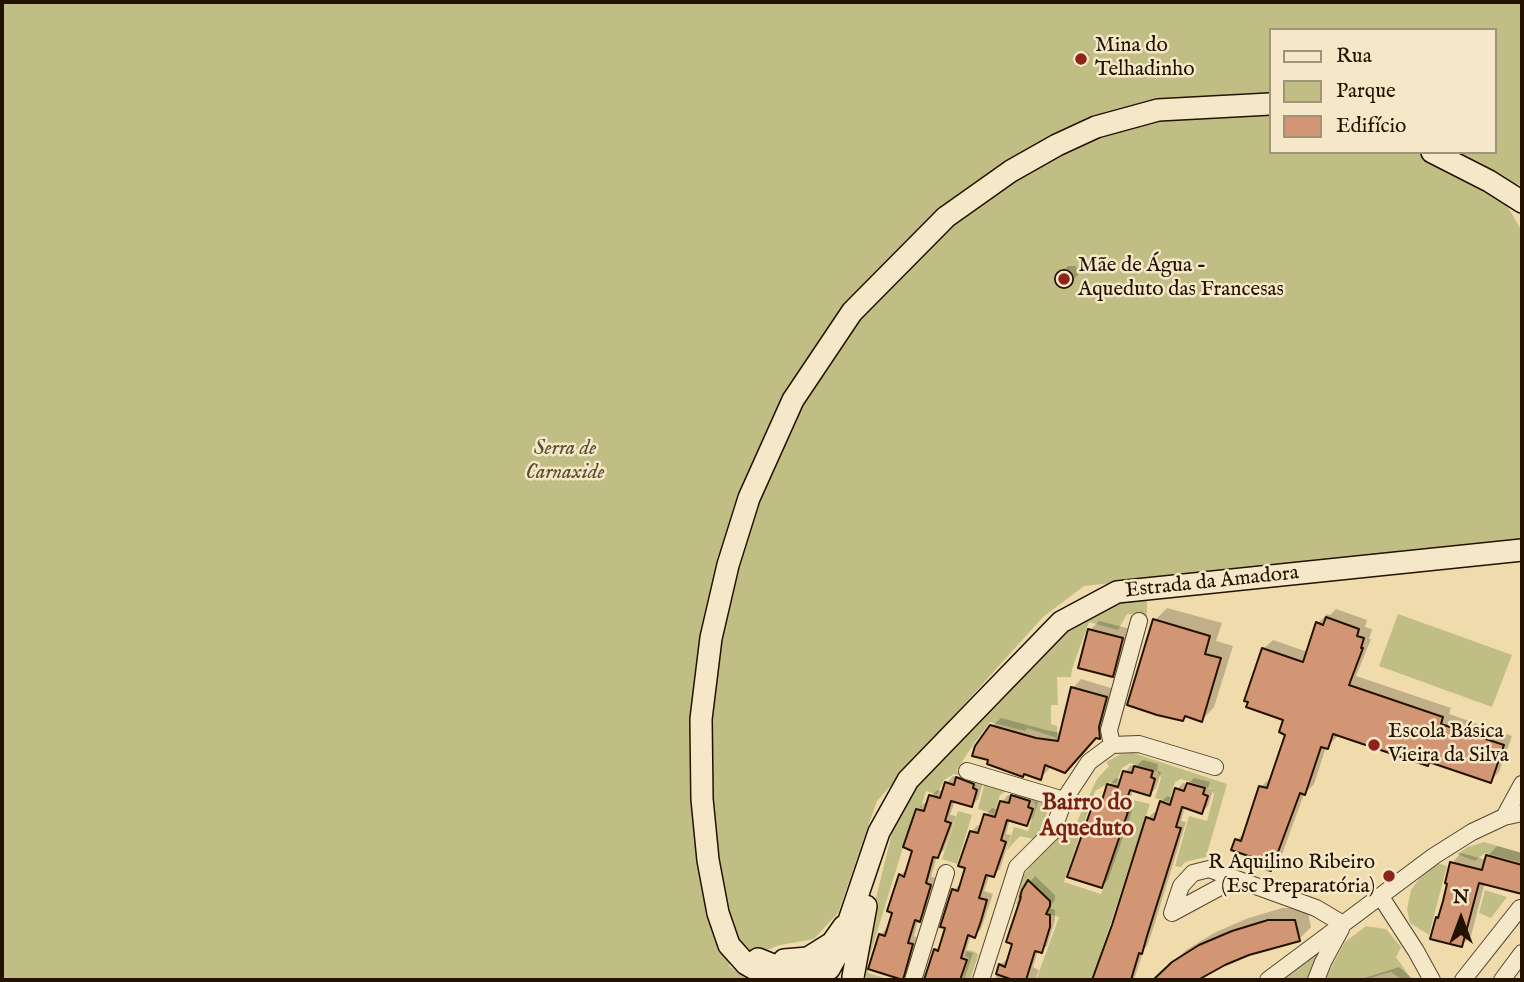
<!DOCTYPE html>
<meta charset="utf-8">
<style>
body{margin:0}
#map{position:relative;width:1524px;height:982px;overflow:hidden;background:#f0dbac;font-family:"IM FELL English",serif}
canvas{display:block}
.frame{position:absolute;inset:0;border:4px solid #241201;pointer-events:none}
.legend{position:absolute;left:1269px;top:28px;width:228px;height:126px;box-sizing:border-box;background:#f5e8c9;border:2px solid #a19279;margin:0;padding:9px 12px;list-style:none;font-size:21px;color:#241201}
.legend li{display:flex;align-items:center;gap:14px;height:35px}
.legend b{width:35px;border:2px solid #a19279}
.north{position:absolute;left:1426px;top:884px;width:70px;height:70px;-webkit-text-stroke:5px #f5e8c9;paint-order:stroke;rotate:0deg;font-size:19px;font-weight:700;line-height:28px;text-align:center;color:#241201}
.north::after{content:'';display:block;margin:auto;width:24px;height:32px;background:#241201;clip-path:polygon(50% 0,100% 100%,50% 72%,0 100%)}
</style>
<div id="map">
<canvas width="1524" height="982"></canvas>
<div class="frame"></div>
<ul class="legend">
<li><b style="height:9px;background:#f5e8c9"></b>Rua</li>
<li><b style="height:19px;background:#c0be85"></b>Parque</li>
<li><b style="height:19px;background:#d39675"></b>Edifício</li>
</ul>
<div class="north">N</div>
</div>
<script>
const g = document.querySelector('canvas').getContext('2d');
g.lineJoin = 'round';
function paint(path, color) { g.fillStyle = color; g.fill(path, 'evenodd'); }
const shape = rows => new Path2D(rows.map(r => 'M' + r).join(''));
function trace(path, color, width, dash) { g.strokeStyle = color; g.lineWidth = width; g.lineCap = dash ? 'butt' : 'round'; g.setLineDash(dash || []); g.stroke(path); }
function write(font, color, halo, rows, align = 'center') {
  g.font = font + ' "IM FELL English",serif'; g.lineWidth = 5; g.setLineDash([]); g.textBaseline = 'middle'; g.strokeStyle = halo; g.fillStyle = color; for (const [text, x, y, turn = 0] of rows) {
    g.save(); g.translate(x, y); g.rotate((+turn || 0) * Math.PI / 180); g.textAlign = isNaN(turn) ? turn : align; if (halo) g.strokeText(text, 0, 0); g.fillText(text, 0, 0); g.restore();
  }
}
paint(shape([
 [2,2,1522,2,1522,186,1487,172,1522,231,1522,541,1084,586,1043,617,877,801,838,913,814,939,780,945,728,965,748,980,2,980],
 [1270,30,1494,30,1494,152,1270,152],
 [1147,594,1147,616,1127,614,1118,630,1089,622,1072,669,1071,677,1057,677,1058,705,1051,705,1051,724,1057,726,1057,738,1027,728,1025,731,990,722,973,745,956,771,1044,801,1048,808,1042,831,1033,839,1020,836,1007,850,1014,827,1028,831,1036,805,1032,800,1006,791,1000,795,994,814,978,809,984,786,981,781,954,774,944,780,937,795,926,791,921,808,915,808,867,965,868,973,891,980,867,980,863,967,872,914,896,817,912,788,1063,631,1087,613],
 [1398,614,1512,655,1492,707,1379,666],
 [1133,753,1227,784,1206,857,1185,862,1181,867,1175,866,1189,816,1207,821,1214,795,1212,789,1181,779,1175,782,1169,802,1155,798,1161,778,1157,771,1130,763,1122,768,1116,783,1110,782,1095,791,1064,882,1101,894,1133,800,1150,804,1092,980,1036,980,1059,917,1016,904,1023,876,1058,831,1074,828,1097,779,1109,766,1106,762,1121,754],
 [958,811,972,815,957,864,942,859],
 [1484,842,1522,853,1522,863,1485,853,1475,861,1457,854,1468,847],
 [1437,863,1447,866,1429,935,1410,923,1407,909,1411,890,1420,878],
 [1485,890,1507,897,1491,918,1479,913],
 [1366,926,1386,929,1401,947,1396,957,1412,980,1402,980,1391,972,1363,980,1324,980,1345,942],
 [1327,946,1312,980,1282,980],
 [967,950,973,951,978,954,978,956,970,980,962,980,969,958,965,956]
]), '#c0be85');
paint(shape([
 [1082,51,1085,51,1089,54,1089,58,1084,64,1080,65,1076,62,1075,59],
 [1068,266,1075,266,1077,268,1078,275,1067,286,1061,286,1058,284,1057,277],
 [1167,608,1222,623,1216,641,1233,646,1214,707,1202,720,1186,715,1182,719,1155,620],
 [1336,609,1367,620,1365,627,1372,629,1369,639,1371,639,1356,676,1451,708,1449,714,1512,736,1499,772,1490,781,1431,761,1427,764,1338,734,1336,738,1326,747,1314,784,1304,794,1280,860,1271,869,1266,860,1237,840,1246,831,1261,787,1270,778,1272,778,1287,734,1286,719,1263,649,1273,640,1308,652,1318,623,1327,614,1330,615],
 [1099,621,1131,629,1121,666,1112,675,1090,630],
 [1081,679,1114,689,1107,729,1099,737,1096,736,1050,765,1049,769,1040,778,992,726,1001,718,1046,730,1061,733,1073,688],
 [1143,760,1158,764,1157,771,1161,772,1156,788,1150,794,1133,790,1129,804,1134,805,1108,880,1102,886,1096,802,1102,795,1105,796,1109,785,1116,778,1122,780,1125,772,1131,765,1136,766],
 [964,771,983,783,978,799,971,806,955,801,950,815,956,816,944,850,937,856,931,877,937,878,926,914,918,920,914,936,918,938,909,972,902,978,870,968,881,934,887,928,889,929,900,875,907,869,914,850,906,846,918,809,924,803,928,804,931,796,937,790,944,792,947,783,953,776,958,778],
 [1194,778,1210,782,1208,788,1213,790,1208,806,1202,812,1185,806,1181,821,1186,822,1153,929,1147,946,1144,949,1134,980,1094,980,1114,925,1148,818,1154,812,1158,813,1161,802,1167,796,1174,798,1177,789,1183,783,1188,784],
 [1019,790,1035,794,1033,801,1038,802,1033,818,1027,824,1010,819,1006,834,1011,835,1000,869,993,875,990,874,984,891,993,894,981,929,974,936,971,935,966,951,973,953,964,980,925,980,935,950,943,942,954,890,960,884,962,884,967,867,971,832,978,825,982,826,986,815,992,808,999,810,1002,802,1008,795,1013,796],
 [1497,846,1522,853,1522,892,1485,882,1471,936,1462,945,1437,918,1441,914,1452,863,1461,853,1487,860,1488,856],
 [1035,876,1055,895,1055,899,1050,908,1055,910,1055,920,1047,946,1041,951,1038,950,1033,967,1039,970,1035,980,995,980,1000,965,1006,960,1009,961,1024,890],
 [1282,908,1307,908,1311,927,1299,939,1249,953,1224,963,1195,980,1156,980,1186,950,1214,933,1246,919],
 [1399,967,1414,980,1358,980]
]), '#0003');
const building = shape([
 '1074 59a7 7 0 1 1 14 0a7 7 0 1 1-14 0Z',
 '1055 279a9 9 0 1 1 18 0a9 9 0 1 1-18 0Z',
 [1326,617,1359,629,1357,636,1364,638,1361,648,1363,648,1349,685,1443,717,1441,724,1504,745,1491,783,1429,762,1428,766,1333,734,1328,749,1321,747,1305,795,1300,793,1271,871,1261,868,1263,861,1231,850,1235,839,1241,841,1259,786,1267,788,1285,735,1279,732,1283,720,1246,707,1248,702,1244,701,1262,648,1303,662,1316,622,1323,625,1326,617],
 [1153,619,1210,636,1205,654,1221,658,1202,722,1185,716,1183,721,1157,715,1127,705,1153,619],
 [1088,629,1123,638,1113,677,1078,668,1088,629],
 [1071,687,1107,697,1099,727,1100,739,1096,738,1065,773,1045,765,1041,780,1024,774,1023,777,987,764,988,760,972,756,975,746,990,725,1036,738,1058,741,1071,687],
 [1134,766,1153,771,1151,777,1155,779,1150,796,1130,790,1123,810,1128,812,1102,888,1067,877,1094,801,1101,804,1107,784,1118,787,1123,771,1132,773,1134,766],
 [956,777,974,784,973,788,977,790,972,807,951,801,945,821,951,823,938,858,933,857,926,883,931,885,920,922,915,920,908,943,913,944,903,980,868,969,879,934,885,936,892,913,887,911,899,874,904,877,912,851,903,847,916,809,924,811,929,795,940,798,945,782,954,785,956,777],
 [1187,783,1205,788,1203,794,1208,796,1202,814,1182,807,1176,827,1181,828,1147,936,1142,954,1139,953,1131,980,1092,980,1112,925,1146,817,1154,820,1160,801,1170,805,1175,788,1184,791,1187,783],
 [1011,795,1030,801,1028,807,1033,809,1027,826,1007,820,1001,840,1006,842,994,877,986,875,979,898,987,900,981,921,975,938,968,935,961,958,967,960,960,980,924,980,934,949,938,951,945,928,940,927,952,889,958,891,965,868,958,866,970,831,978,833,984,814,995,817,1000,801,1009,803,1011,795],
 [1486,855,1522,865,1522,894,1479,883,1462,947,1430,939,1436,917,1438,918,1443,901,1447,884,1445,883,1450,862,1482,870,1486,855],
 [1028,880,1050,901,1050,906,1046,914,1050,915,1050,927,1042,953,1035,951,1026,980,1013,980,996,974,999,964,1005,967,1012,944,1006,942,1021,897,1020,897,1022,890,1028,880],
 [1268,920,1295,920,1300,941,1249,955,1225,965,1198,980,1153,980,1172,962,1199,945,1232,931,1268,920]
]);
paint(building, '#d39675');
trace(building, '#241201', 2);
const street = shape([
 [1112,745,1109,730,1139,621],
 [967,771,1064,800],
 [1504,817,1522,784],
 [1235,879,1172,913,1181,886,1193,873,1209,869,1316,908,1343,924],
 [1381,897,1416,951,1432,980],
 [913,980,946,873],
 [981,980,1017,867,1053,831,1064,800,1089,762,1112,745,1139,744,1215,767],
 [1268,980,1434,856,1472,832,1504,817,1522,813],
 [1316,980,1323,962,1341,929],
 [1463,980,1520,908,1522,909],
 [1502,980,1522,953]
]);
const secondary = shape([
 [1432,152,1489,181,1522,202],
 [758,959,783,969,817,972],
 [784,960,808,958,832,943,844,926],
 [829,969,838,953,879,832,908,780,1061,622,1117,592,1522,550],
 [853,977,866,906],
 [774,980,746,964,729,945,718,913,708,860,702,799,701,719,711,638,728,565,749,498,793,400,852,312,946,217,1011,171,1057,145,1096,127,1158,110,1270,104]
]);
trace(street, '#57442c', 18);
trace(secondary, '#241201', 24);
trace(street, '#f5e8c9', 16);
trace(secondary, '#f5e8c9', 21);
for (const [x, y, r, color] of [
 [1081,59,7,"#8f2418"],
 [1064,279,7,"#8f2418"],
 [1374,745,7,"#8f2418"],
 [1389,876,7,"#8f2418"]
]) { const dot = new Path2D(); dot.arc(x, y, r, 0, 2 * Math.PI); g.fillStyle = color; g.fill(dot); trace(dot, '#f5e8c9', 2.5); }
write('21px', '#241201', '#f5e8c9', [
 ["Mina do",1095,47],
 ["Telhadinho",1095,71],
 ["Mãe de Água -",1078,267],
 ["Aqueduto das Francesas",1078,291],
 ["Escola Básica",1388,733],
 ["Vieira da Silva",1388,757],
 ["R Aquilino Ribeiro",1375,864,"right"],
 ["(Esc Preparatória)",1375,888,"right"]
], 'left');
write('italic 21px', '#5b4e2f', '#f5e8c9', [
 ["Serra de",565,450],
 ["Carnaxide",565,474]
]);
write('21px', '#241201', '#f5e8c9', [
 ["Estrada da Amadora",1212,583,-6]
]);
write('bold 23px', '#7a1f14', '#f5e8c9', [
 ["Bairro do",1087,804],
 ["Aqueduto",1087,830]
]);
</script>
